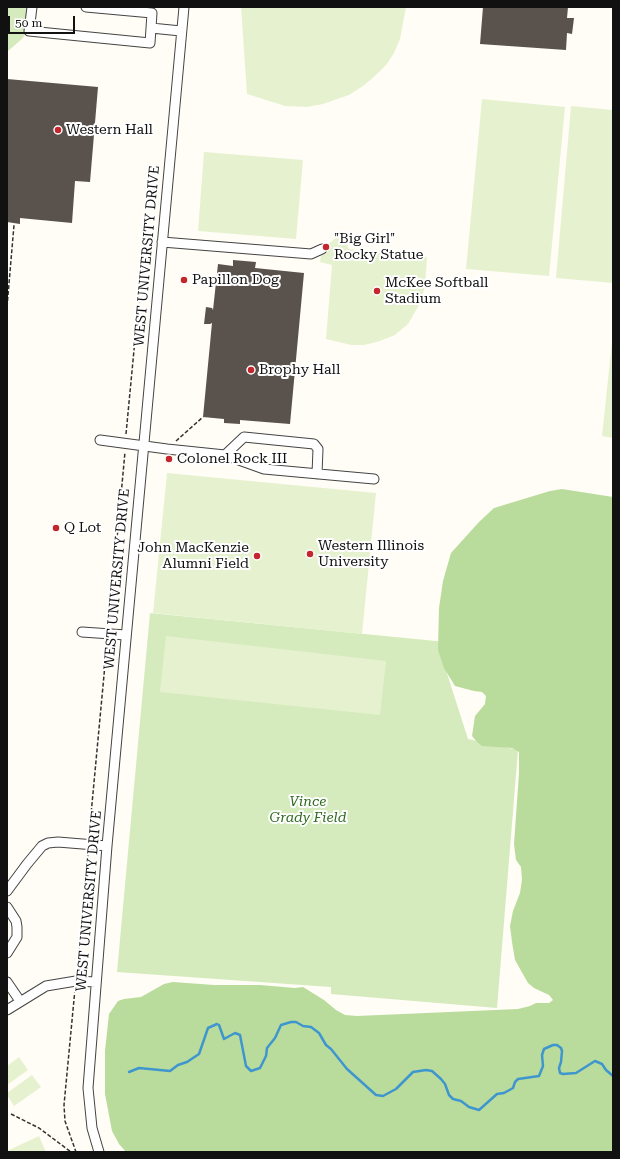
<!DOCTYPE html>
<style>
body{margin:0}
#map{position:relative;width:620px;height:1159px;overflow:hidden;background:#fffdf5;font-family:"Roboto Serif",serif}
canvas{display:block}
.frame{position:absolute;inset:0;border:8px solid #111;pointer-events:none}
.scale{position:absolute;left:8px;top:16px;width:67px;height:18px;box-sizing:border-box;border:2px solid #111;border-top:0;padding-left:5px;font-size:12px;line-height:14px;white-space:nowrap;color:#111;-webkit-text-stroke:3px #fff;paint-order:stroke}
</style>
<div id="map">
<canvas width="620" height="1159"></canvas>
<div class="frame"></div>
<div class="scale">50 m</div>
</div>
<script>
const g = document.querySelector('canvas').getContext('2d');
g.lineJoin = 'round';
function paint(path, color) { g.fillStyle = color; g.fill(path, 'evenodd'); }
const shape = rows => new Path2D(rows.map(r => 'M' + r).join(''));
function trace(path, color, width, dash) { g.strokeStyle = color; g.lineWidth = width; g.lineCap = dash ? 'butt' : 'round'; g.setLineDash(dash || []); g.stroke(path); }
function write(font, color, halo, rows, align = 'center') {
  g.font = font + ' "Roboto Serif",serif'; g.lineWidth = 4; g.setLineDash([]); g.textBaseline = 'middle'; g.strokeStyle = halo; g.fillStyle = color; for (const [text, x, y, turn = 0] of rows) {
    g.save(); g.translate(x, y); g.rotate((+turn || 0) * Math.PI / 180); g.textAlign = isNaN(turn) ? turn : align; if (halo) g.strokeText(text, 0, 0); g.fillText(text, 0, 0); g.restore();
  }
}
paint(shape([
 [7,7,29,7,27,29,23,38,7,52],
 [150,613,446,642,444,664,468,739,518,750,497,1008,331,994,331,987,117,972]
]), '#d5ebbd');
paint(shape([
 [562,489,613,497,613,1152,126,1152,119,1144,112,1131,105,1094,105,1051,109,1014,118,1001,124,999,141,997,164,984,173,982,214,985,260,985,295,988,303,987,324,1000,336,1010,345,1015,357,1016,518,1009,530,1006,536,1003,549,1003,553,1000,549,995,534,988,528,983,515,960,512,942,510,926,513,911,520,893,522,880,521,867,516,860,514,844,519,773,519,752,512,748,482,746,477,742,472,736,475,716,485,704,486,696,482,692,474,691,455,686,444,668,438,650,439,608,443,581,451,553,479,522,494,508,550,491]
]), '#b9dc9c');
paint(shape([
 [241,7,406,7,400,39,394,53,387,64,375,76,363,86,349,95,323,104,307,107,285,106,247,94],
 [482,99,565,107,549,276,466,269],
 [571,106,613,110,613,283,556,278],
 [204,152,303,160,296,239,198,231],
 [337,237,347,238,348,249,427,257,425,287,419,305,408,324,395,335,380,341,364,345,351,345,326,339,332,265,320,262,322,249],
 [613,333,613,438,602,436],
 [167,473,376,493,362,634,153,613],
 [166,636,386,661,380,715,160,692],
 [19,1057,28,1070,7,1085,7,1066],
 [32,1075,41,1087,14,1106,7,1095,7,1093],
 [39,1136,46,1152,7,1152,7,1151]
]), '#e6f2cf');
trace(shape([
 [129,1072,139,1068,170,1071,178,1065,187,1062,199,1054,208,1028,217,1024,219,1025,224,1039,235,1033,240,1035,246,1066,251,1071,260,1068,266,1056,267,1048,275,1038,281,1025,291,1022,296,1022,303,1026,311,1027,319,1033,326,1045,331,1049,347,1069,376,1095,383,1096,396,1089,413,1072,426,1070,432,1071,441,1079,445,1084,449,1095,453,1099,461,1101,469,1107,479,1110,497,1094,504,1093,513,1088,515,1082,518,1079,539,1076,543,1066,542,1055,544,1049,553,1045,557,1045,561,1048,562,1051,561,1062,559,1068,560,1073,563,1074,576,1073,595,1061,602,1064,606,1070,613,1076]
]), '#3f96cf', 2.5);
paint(shape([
 [483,7,568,7,567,18,574,18,572,34,567,33,566,50,480,44],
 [7,79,98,87,90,182,75,181,72,223,20,218,20,224,7,222],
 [233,260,256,262,255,268,304,273,290,424,240,420,240,424,224,423,224,419,203,417,212,323,210,324,204,324,206,307,212,308,213,310,218,264,233,266]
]), '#5a524d');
const minor = shape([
 [32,7,29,31,150,43,152,13,86,7],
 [151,28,181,31],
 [162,242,311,254,322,249],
 [100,440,167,449,225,455,264,469,374,479],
 [225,455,244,437,314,444,318,449,317,474],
 [82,632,126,635],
 [7,891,27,864,42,846,48,843,58,842,107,846],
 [7,907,16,921,17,927,17,937,7,953],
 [7,982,20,1001],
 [7,1010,46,986,76,981,96,982],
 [99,1152,92,1128,88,1088,107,846,184,7]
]);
trace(minor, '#444', 11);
trace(shape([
 [7,307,14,225],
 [126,434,145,235],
 [176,441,203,417],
 [109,625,125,452],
 [89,836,107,643],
 [77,972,88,854],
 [75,989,64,1105,65,1121,76,1152],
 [11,1114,39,1128,71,1152]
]), '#333', 1.5, [4, 2]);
trace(minor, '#fff', 9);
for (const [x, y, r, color] of [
 [58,130,4,"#c4262e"],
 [326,247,4,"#c4262e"],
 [184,280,4,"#c4262e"],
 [377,291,4,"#c4262e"],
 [251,370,4,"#c4262e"],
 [169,459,4,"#c4262e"],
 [56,528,4,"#c4262e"],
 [310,554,4,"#c4262e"],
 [257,556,4,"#c4262e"]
]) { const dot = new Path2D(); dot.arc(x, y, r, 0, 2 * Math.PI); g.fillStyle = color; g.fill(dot); trace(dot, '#fff', 1.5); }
write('14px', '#111', '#fff', [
 ["Western Hall",66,130],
 ["\"Big Girl\"",334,239],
 ["Rocky Statue",334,255],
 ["Papillon Dog",192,280],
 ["McKee Softball",385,283],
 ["Stadium",385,299],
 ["Brophy Hall",259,370],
 ["Colonel Rock III",177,459],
 ["Q Lot",64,528],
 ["Western Illinois",318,546],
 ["University",318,562],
 ["John MacKenzie",249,548,"right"],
 ["Alumni Field",249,564,"right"]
], 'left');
write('14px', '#111', '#fff', [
 ["WEST UNIVERSITY DRIVE",147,256,-85],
 ["WEST UNIVERSITY DRIVE",117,579,-85],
 ["WEST UNIVERSITY DRIVE",89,901,-85]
]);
write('italic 14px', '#2f6b1f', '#fff', [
 ["Vince",308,802],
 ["Grady Field",308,818]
]);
</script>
